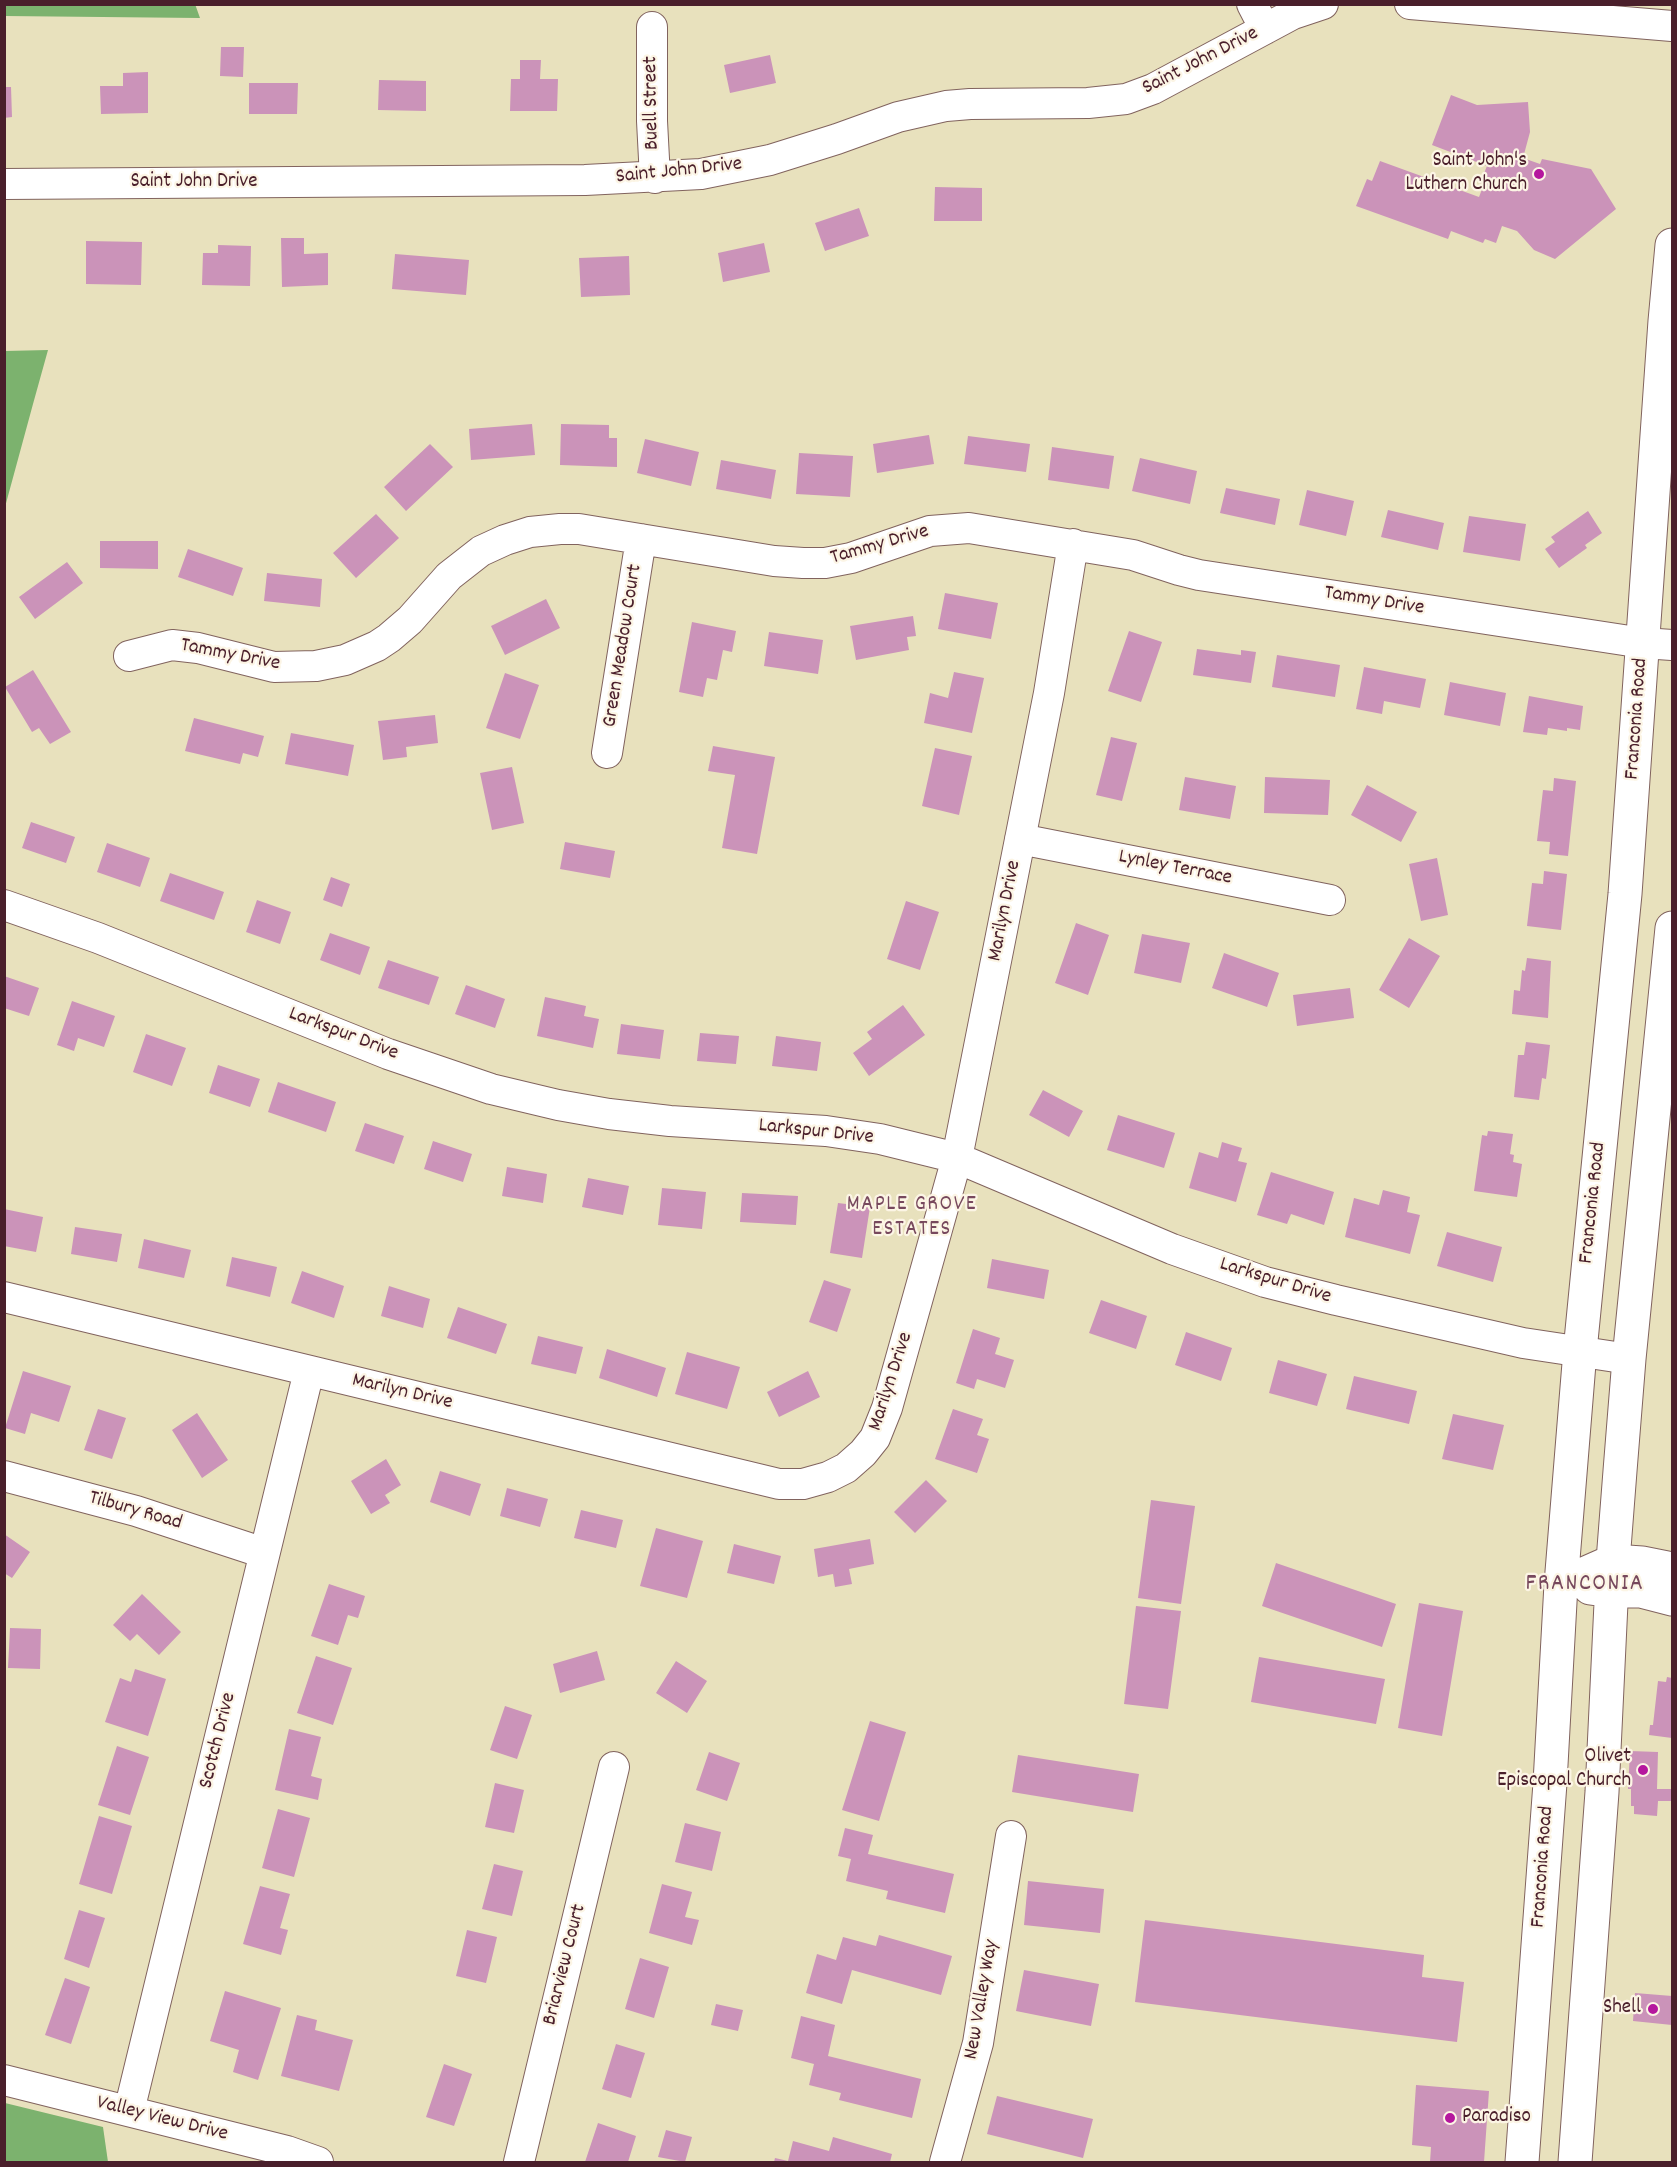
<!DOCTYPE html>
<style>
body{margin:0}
#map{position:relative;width:1677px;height:2167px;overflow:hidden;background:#e8e1bd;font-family:Dekko,sans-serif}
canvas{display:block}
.frame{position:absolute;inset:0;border:6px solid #4a1f2b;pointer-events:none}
</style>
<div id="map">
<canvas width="1677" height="2167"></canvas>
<div class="frame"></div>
</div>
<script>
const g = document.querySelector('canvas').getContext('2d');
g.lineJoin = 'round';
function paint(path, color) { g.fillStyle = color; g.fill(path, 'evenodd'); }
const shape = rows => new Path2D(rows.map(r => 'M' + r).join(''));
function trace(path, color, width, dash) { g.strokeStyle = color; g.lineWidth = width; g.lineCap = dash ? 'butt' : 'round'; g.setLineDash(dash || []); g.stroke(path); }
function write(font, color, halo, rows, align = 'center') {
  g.font = font + ' Dekko,sans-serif'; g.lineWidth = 4.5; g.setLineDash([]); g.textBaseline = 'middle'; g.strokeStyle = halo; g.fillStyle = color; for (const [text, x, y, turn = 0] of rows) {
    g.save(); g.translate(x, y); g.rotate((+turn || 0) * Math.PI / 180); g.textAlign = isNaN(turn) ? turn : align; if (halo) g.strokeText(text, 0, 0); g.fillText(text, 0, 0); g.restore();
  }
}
paint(shape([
 [195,4,200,18,5,16,5,5],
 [48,350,33,404,5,507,5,351],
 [5,2103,103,2127,108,2162,5,2162]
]), '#7cb26e');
paint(shape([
 [221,47,244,47,243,77,220,76],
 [770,55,776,83,730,93,724,65],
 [520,60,541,60,540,79,558,79,557,111,510,111,511,79,520,79],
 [148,72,148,113,101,114,100,86,123,86,123,73],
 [379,80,426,81,426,111,378,110],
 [249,83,298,83,297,114,249,114],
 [4,87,11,87,12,117,4,118],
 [1451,95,1477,105,1528,102,1530,132,1523,158,1540,164,1542,159,1591,169,1616,209,1555,259,1534,250,1517,231,1502,226,1496,243,1485,239,1483,243,1451,231,1448,239,1356,206,1367,179,1372,181,1380,161,1479,197,1484,184,1480,183,1487,166,1432,145],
 [935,187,982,188,982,221,934,221],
 [859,208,869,236,825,251,815,223],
 [281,238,304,238,304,254,328,253,328,285,282,287],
 [86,241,142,242,141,285,86,284],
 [764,243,770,272,723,282,718,253],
 [218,245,251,246,250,286,202,285,203,253,218,253],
 [395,254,469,260,466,295,392,289],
 [629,256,630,295,581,297,579,258],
 [532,424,535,455,471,460,469,429],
 [561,424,609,425,609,438,617,438,617,467,560,465],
 [929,435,934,464,877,473,873,444],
 [968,436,1030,444,1026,472,964,464],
 [645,439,699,452,691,486,637,473],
 [430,444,453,467,406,511,384,487],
 [1052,447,1114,456,1109,489,1048,480],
 [799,453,853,456,850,497,796,494],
 [1140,458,1197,471,1190,504,1132,491],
 [721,460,776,470,771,499,716,489],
 [1226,488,1280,499,1275,525,1220,513],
 [1307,490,1354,501,1346,536,1299,525],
 [1388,510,1444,523,1438,550,1381,537],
 [1588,511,1602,533,1585,545,1587,548,1559,568,1545,549,1555,542,1551,537],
 [376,514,399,538,356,578,333,553],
 [1469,516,1526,524,1520,561,1463,552],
 [100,541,158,541,158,569,100,568],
 [188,549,243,568,233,596,178,577],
 [67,562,83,583,35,619,19,597],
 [267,573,322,579,320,607,264,601],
 [945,593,998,603,991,639,938,629],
 [546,599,560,628,505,655,491,626],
 [913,616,916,636,907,637,909,650,856,660,850,626],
 [692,622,736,631,732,652,723,650,717,680,707,678,703,697,679,692],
 [1129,631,1162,642,1141,702,1108,691],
 [769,632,823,640,818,674,764,666],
 [1197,649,1241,655,1241,650,1256,652,1251,683,1193,675],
 [1277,655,1340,665,1335,697,1272,687],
 [1364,667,1426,679,1420,708,1384,701,1382,714,1356,709],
 [33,670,71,732,50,744,39,728,32,732,5,687],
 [954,672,984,678,972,733,924,723,930,693,948,698],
 [505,673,539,685,520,739,486,728],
 [1450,682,1506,693,1500,726,1444,715],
 [1529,696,1583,706,1580,730,1567,728,1567,731,1548,728,1547,735,1523,732],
 [435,715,438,743,406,747,407,757,383,760,378,721],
 [194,718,264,736,258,757,243,753,240,764,185,751],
 [291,733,354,745,348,776,285,764],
 [1111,737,1137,743,1122,801,1096,795],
 [713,746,775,757,757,854,722,848,735,775,708,771],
 [935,748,972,756,959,815,922,806],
 [512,767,524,823,492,830,480,773],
 [1185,777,1236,786,1230,819,1179,810],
 [1265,777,1330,780,1328,815,1264,813],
 [1554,778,1576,781,1568,856,1549,854,1550,842,1537,841,1543,790,1553,791],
 [1367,785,1417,812,1401,842,1351,815],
 [31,822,75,837,66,863,22,848],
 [565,842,615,851,610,878,560,869],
 [107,843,150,858,140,887,97,872],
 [1437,858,1448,915,1421,921,1409,864],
 [1544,871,1567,874,1561,930,1527,926,1532,883,1543,884],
 [170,873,224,892,214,920,160,901],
 [331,877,350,884,342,907,323,900],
 [257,900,291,912,280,944,246,932],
 [906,901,939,912,920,970,887,959],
 [1076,923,1109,935,1088,995,1055,983],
 [330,933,370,947,360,975,320,960],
 [1142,934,1190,943,1181,983,1134,973],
 [1409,938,1440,956,1409,1008,1379,990],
 [1224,953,1279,973,1267,1007,1212,988],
 [1527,958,1551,961,1548,1018,1512,1014,1514,990,1520,991,1522,970,1525,971],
 [388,960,439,977,429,1005,378,988],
 [4,976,39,988,29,1016,4,1008],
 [466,985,505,999,495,1028,455,1014],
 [1350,988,1354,1018,1297,1026,1293,995],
 [545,997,586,1006,584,1016,599,1019,593,1048,537,1036],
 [72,1001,115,1016,104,1047,78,1038,74,1051,57,1045],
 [903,1005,925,1035,869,1076,853,1053,872,1039,867,1032],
 [621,1024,664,1030,660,1059,617,1054],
 [700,1033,739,1036,736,1064,697,1061],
 [146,1034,186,1048,172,1086,133,1072],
 [776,1036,821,1042,817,1071,772,1066],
 [1526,1042,1550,1045,1546,1079,1542,1078,1539,1100,1514,1097,1518,1055,1524,1055],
 [218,1065,260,1079,250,1107,209,1093],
 [278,1082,336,1102,326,1132,268,1112],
 [1043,1090,1083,1111,1069,1137,1029,1115],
 [1118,1115,1175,1133,1164,1168,1107,1150],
 [365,1123,404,1136,394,1164,355,1151],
 [1488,1131,1513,1134,1510,1154,1514,1155,1513,1162,1522,1164,1517,1197,1474,1191,1482,1135,1487,1136],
 [433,1141,472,1154,463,1182,424,1169],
 [1222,1142,1242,1148,1238,1161,1247,1163,1236,1202,1189,1188,1199,1152,1218,1158],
 [507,1167,547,1174,543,1203,502,1196],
 [1271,1172,1334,1192,1324,1225,1291,1214,1287,1224,1257,1215],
 [588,1178,629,1186,623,1215,582,1207],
 [662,1188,706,1192,702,1229,658,1225],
 [1383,1190,1410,1197,1407,1212,1420,1215,1410,1254,1345,1237,1354,1198,1379,1205],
 [742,1193,798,1196,796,1225,740,1222],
 [838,1203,870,1207,862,1258,830,1253],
 [4,1209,43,1217,36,1252,4,1246],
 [75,1227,122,1234,117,1262,71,1254],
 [1447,1232,1502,1247,1493,1282,1437,1266],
 [144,1239,191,1250,184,1278,138,1268],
 [232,1257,277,1267,270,1297,226,1286],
 [992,1259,1049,1270,1044,1299,987,1288],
 [302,1271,344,1286,334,1318,291,1303],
 [824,1280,851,1289,837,1332,809,1322],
 [389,1286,430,1299,423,1328,381,1316],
 [1101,1300,1147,1316,1136,1349,1089,1333],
 [458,1307,507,1324,496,1354,447,1338],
 [973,1329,1000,1338,995,1354,1014,1360,1005,1388,977,1379,974,1389,956,1383],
 [1186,1332,1232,1348,1221,1381,1175,1365],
 [538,1336,583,1347,576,1374,531,1364],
 [607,1349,666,1368,657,1397,599,1378],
 [687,1352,740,1367,727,1409,675,1394],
 [1278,1360,1327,1374,1317,1406,1269,1393],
 [23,1371,71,1386,59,1422,31,1413,25,1434,5,1428],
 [808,1371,820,1397,779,1417,767,1392],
 [1354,1376,1417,1391,1409,1424,1346,1409],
 [98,1409,126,1418,112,1459,84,1450],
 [953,1409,983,1419,977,1435,989,1439,977,1473,935,1459],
 [197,1413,228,1460,202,1478,172,1430],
 [1453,1414,1504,1425,1493,1470,1442,1459],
 [386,1459,401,1485,385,1495,390,1503,371,1514,351,1481],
 [440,1471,481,1484,470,1516,430,1502],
 [926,1480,947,1501,915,1533,894,1512],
 [507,1488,548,1499,540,1527,500,1516],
 [1151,1500,1195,1506,1181,1604,1138,1598],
 [581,1510,623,1520,616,1548,574,1538],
 [656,1528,703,1541,687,1598,640,1586],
 [4,1534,30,1552,12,1578,4,1573],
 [870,1539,874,1564,849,1569,852,1584,835,1587,833,1574,818,1577,814,1549],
 [734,1544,781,1556,774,1584,727,1573],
 [1276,1563,1396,1604,1382,1647,1262,1606],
 [329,1584,365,1596,358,1618,348,1615,338,1645,311,1636],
 [142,1594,181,1632,159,1655,137,1634,130,1641,113,1625],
 [1419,1603,1463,1611,1442,1736,1398,1728],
 [1136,1606,1181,1611,1168,1709,1124,1704],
 [10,1628,41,1629,40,1669,8,1668],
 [597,1651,605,1680,560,1693,553,1664],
 [316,1656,352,1668,333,1725,297,1713],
 [1259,1657,1385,1679,1376,1724,1251,1702],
 [676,1661,707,1681,687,1713,656,1693],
 [135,1669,166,1679,148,1736,105,1722,120,1678,131,1682],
 [1667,1677,1672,1678,1672,1738,1649,1735,1650,1725,1653,1725,1658,1681,1666,1682],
 [505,1706,532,1715,517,1759,490,1750],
 [870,1721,906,1732,879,1821,842,1810],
 [289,1729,321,1737,311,1776,322,1779,318,1800,275,1790],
 [117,1746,149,1757,130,1815,98,1805],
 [1630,1751,1658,1752,1657,1789,1672,1789,1672,1801,1658,1801,1657,1816,1634,1814,1634,1806,1631,1806,1631,1789,1628,1789],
 [709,1752,740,1763,727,1801,696,1790],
 [1018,1755,1139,1774,1133,1812,1012,1792],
 [495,1783,524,1790,514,1833,485,1827],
 [278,1809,310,1818,294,1877,262,1868],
 [99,1816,132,1826,112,1894,79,1884],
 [685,1823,721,1832,712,1871,675,1862],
 [845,1828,873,1835,868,1854,954,1874,945,1913,886,1899,888,1891,846,1881,851,1859,838,1856],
 [494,1864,523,1871,512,1916,482,1909],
 [1028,1881,1104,1889,1100,1933,1024,1925],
 [662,1884,692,1892,685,1917,699,1920,692,1945,649,1933],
 [260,1886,290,1894,280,1928,288,1930,281,1955,243,1944],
 [79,1910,105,1918,89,1968,64,1959],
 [1145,1920,1424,1955,1422,1977,1464,1982,1457,2042,1135,2002],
 [467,1930,497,1937,486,1983,456,1976],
 [879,1935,952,1956,941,1995,852,1970,842,2004,806,1993,817,1954,836,1960,843,1937,876,1946],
 [640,1958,669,1967,654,2018,625,2009],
 [1024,1970,1099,1984,1091,2026,1016,2011],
 [65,1978,90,1987,71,2044,45,2035],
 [225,1991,281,2008,258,2080,233,2072,239,2050,210,2041],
 [1635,1993,1672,1996,1672,2025,1633,2021],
 [716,2004,743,2010,738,2031,711,2025],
 [297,2015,317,2020,315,2030,353,2040,339,2091,281,2076],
 [801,2016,835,2025,828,2056,921,2079,912,2118,839,2100,841,2093,809,2085,814,2064,791,2058],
 [616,2044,645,2053,631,2098,602,2089],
 [444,2064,472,2074,454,2126,426,2117],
 [1416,2085,1489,2091,1484,2162,1430,2162,1431,2147,1412,2145],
 [997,2096,1093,2119,1083,2158,987,2134],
 [598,2123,636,2136,628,2162,585,2162],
 [666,2130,692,2137,685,2162,658,2157],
 [833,2137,892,2154,890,2162,774,2162,775,2158,788,2161,793,2141,829,2151]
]), '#cb93b9');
const minor = shape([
 [1252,4,1265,29],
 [1410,4,1672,26],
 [652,27,652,121,655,178],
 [4,184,585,180,701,174,770,160,837,139,898,117,946,106,970,104,1088,103,1126,99,1153,89,1293,14,1323,4],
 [129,656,172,645,198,648,274,667,316,666,345,660,377,646,389,638,410,620,449,576,481,551,505,540,530,532,560,529,579,529,774,561,803,563,825,563,851,558,930,531,969,528,1133,555,1179,570,1199,575,1643,643,1672,645],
 [607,753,641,539],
 [1020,839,1330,900],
 [4,905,98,938,388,1054,491,1089,558,1105,609,1114,670,1121,826,1131,880,1139,957,1158,1172,1249,1265,1282,1336,1300,1523,1343,1629,1359],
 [4,1297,779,1484,803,1484,828,1477,846,1468,863,1453,875,1438,887,1408,957,1158,1049,693,1073,544],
 [4,1476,136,1511,264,1553],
 [4,2080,287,2151,318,2162],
 [129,2111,309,1371],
 [519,2162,614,1767],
 [945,2162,978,2043,1011,1836]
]);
const major = shape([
 [1561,1584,1613,1561,1642,1563,1672,1569],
 [1590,1588,1612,1591,1641,1591,1672,1599],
 [1522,2162,1550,1783,1561,1584,1580,1351,1625,894,1665,321,1672,245],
 [1575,2162,1602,1792,1613,1561,1620,1471,1629,1359,1672,928]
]);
trace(minor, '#81635e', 32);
trace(major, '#81635e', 35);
trace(minor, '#fff', 30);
trace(major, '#fff', 33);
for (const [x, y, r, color] of [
 [1539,174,6,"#b5179e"],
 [1643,1770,6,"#b5179e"],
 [1653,2009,6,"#b5179e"],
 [1450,2118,6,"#b5179e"]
]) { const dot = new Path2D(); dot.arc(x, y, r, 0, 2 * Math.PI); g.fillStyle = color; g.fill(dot); trace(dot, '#fcf5e5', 2); }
write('21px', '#4a1f2b', '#fcf5e5', [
 ["Saint John Drive",1201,62,-27],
 ["Buell Street",653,103,-91],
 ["Saint John Drive",679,172,-6],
 ["Saint John Drive",194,183],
 ["Tammy Drive",880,546,-16],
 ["Tammy Drive",1374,602,9],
 ["Green Meadow Court",624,646,-81],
 ["Tammy Drive",230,656,11],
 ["Franconia Road",1638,719,-86],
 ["Lynley Terrace",1175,869,11],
 ["Marilyn Drive",1006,911,-79],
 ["Larkspur Drive",343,1035,21],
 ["Larkspur Drive",816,1133,6],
 ["Franconia Road",1594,1203,-84],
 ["Larkspur Drive",1275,1282,17],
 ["Marilyn Drive",892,1382,-72],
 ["Marilyn Drive",402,1393,13],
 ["Tilbury Road",135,1512,16],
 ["Scotch Drive",219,1741,-76],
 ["Franconia Road",1544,1867,-86],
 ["Briarview Court",566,1965,-76],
 ["New Valley Way",983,2000,-80],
 ["Valley View Drive",162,2120,14]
]);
write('21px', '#4a1f2b', '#fcf5e5', [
 ["Saint John's",1527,162],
 ["Luthern Church",1527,186],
 ["Olivet",1631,1758],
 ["Episcopal Church",1631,1782],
 ["Shell",1641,2009],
 ["Paradiso",1462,2118,"left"]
], 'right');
g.letterSpacing = '1.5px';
write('22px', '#77485d', '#fcf5e5', [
 ["MAPLE GROVE",912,1206],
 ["ESTATES",912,1231]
]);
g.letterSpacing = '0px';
g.letterSpacing = '1.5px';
write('24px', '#77485d', '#fcf5e5', [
 ["FRANCONIA",1585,1586]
]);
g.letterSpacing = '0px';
</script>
